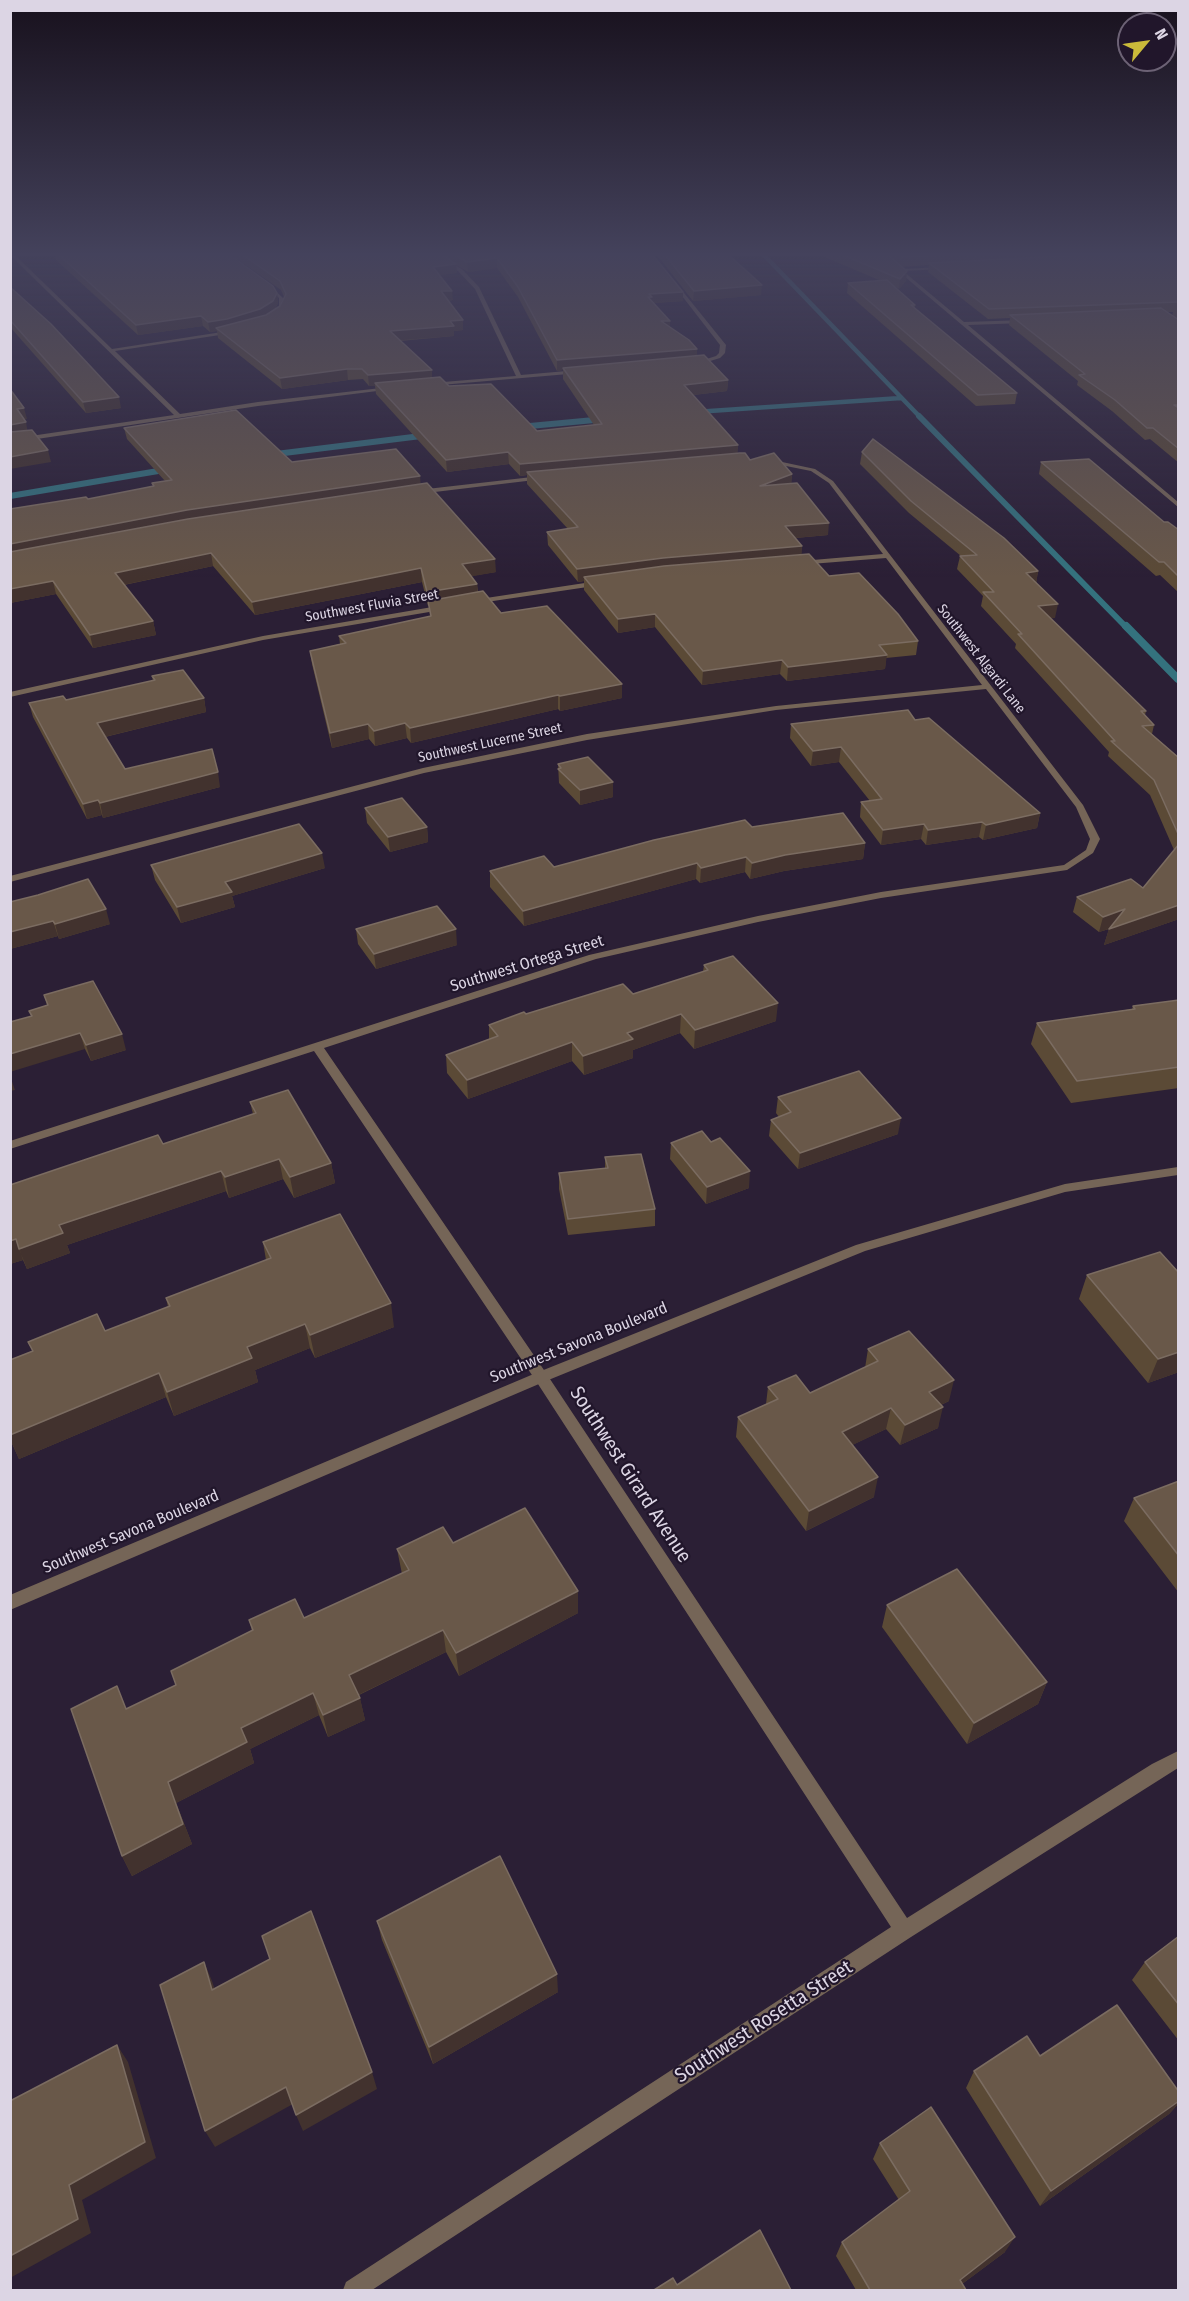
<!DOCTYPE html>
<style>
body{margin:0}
#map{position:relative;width:1189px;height:2301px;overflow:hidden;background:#2b1f35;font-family:"Fira Sans Condensed",sans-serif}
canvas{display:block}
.frame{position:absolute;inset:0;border:12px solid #dcd5e4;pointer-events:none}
.north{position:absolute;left:1117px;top:12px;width:60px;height:60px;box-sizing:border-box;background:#21162b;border:2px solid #6c6275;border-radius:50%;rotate:61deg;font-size:16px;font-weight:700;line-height:24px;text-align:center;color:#dcd5e4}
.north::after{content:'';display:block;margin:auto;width:21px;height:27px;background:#caba3a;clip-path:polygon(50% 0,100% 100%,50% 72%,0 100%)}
</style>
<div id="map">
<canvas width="1189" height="2301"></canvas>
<div class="frame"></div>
<div class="north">N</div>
</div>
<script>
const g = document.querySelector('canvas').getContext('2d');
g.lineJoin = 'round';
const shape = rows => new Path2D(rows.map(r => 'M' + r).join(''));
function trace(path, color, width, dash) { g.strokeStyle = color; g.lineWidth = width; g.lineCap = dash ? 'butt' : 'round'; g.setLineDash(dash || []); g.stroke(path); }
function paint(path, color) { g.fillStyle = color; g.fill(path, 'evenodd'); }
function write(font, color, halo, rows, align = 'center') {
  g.font = font + ' "Fira Sans Condensed",sans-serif'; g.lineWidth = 4.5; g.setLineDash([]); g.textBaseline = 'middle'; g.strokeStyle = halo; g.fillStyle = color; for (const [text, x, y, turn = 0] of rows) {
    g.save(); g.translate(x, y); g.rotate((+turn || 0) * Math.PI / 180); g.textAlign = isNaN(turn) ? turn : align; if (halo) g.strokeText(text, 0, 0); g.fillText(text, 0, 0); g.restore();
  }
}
trace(shape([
 [764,255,921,418],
 [695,412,901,398]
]), '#34727e', 4.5);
trace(shape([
 [919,416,1127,628],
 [519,427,605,419],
 [268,455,429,435],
 [10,496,170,469]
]), '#34727e', 6);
trace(shape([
 [1126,626,1178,679]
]), '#34727e', 8);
paint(shape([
 [10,255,15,255,112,349,235,330,233,333,115,351,180,414,258,402,390,387,393,389,258,406,10,443,10,439,174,415,10,255],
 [430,255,436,255,462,269,479,287,521,375,578,370,580,373,429,386,431,383,516,376,475,289,458,271,430,255],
 [879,255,884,255,900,269,945,267,943,269,903,271,964,322,1026,320,1024,323,968,325,1178,502,1178,507,879,255],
 [263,283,267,283,283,298,284,307,278,315,273,314,279,307,279,298,263,283],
 [672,283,676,283,726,345,725,353,720,358,694,366,691,364,716,356,719,353,720,345,672,283],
 [768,459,815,469,833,481,1083,805,1100,839,1093,853,1067,870,881,898,758,922,596,959,324,1048,546,1373,907,1918,1152,1764,1178,1751,1178,1768,911,1937,372,2290,343,2290,346,2282,891,1927,536,1381,314,1051,10,1149,10,1141,589,955,758,916,881,892,1064,865,1086,850,1090,839,1076,807,986,689,776,710,587,740,424,773,10,882,10,876,423,768,587,734,776,706,982,685,886,558,798,565,797,563,801,561,883,554,829,483,811,471,766,462,765,461,768,459],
 [541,476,544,478,543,479,418,494,415,492,418,490,541,476],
 [598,581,602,583,601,585,473,604,469,602,473,600,598,581],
 [444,605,448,607,447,609,263,640,10,697,10,692,263,636,444,605]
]), '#756557');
paint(shape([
 [1178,1167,1178,1175,1065,1192,865,1251,546,1381,10,1610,10,1595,536,1373,856,1245,1065,1184,1178,1167]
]), '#756557');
paint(shape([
 [55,255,230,255,277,293,278,303,275,309,280,306,284,297,281,290,231,255,653,255,683,292,683,301,654,303,670,321,670,327,697,349,697,356,728,380,727,391,693,395,738,445,737,454,750,460,792,474,791,484,828,535,795,538,802,546,801,555,829,576,918,641,916,655,886,658,885,669,787,681,780,674,702,685,655,627,618,633,584,590,584,581,578,582,548,545,547,532,568,529,527,484,527,475,520,476,509,464,447,472,376,394,375,386,369,386,363,379,348,380,282,389,218,338,217,331,210,332,203,326,138,335,56,260],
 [456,265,468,272,497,268,518,297,557,371,563,370,563,379,594,425,537,431,449,386,432,378,432,370,400,341,454,336,454,331,463,330,463,320,448,301,453,300,440,275,457,273],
 [654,255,729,255,761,295,693,301,660,259],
 [820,255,1179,255,1179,463,1150,439,1145,440,1112,411,1077,385,1078,381,1009,325,1010,318,988,319,928,272,929,265,902,267,906,281,899,289,894,286,915,305,915,308,1017,393,1015,404,976,406,847,293,848,283,881,281],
 [1166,312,1173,312,1172,316],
 [10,287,121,408,86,413,10,327],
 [124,428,292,462,420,476,420,484,496,572,471,576,477,584,478,592,501,613,622,698,560,711,558,709,411,743,407,738,375,746,369,739,332,748,312,664,310,651,340,644,339,636,430,616,429,606,428,606,422,582,255,615,213,566,124,585,153,621,156,635,93,648,56,594,10,603,88,499,153,486,152,483,165,481,127,439],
 [862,452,1038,571,1036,583,1055,618,1050,618,1146,711,1145,715,1154,725,1152,734,1179,758,1179,919,1104,945,1109,929,1099,932,1073,912,1077,897,1143,888,1174,850,1150,795,1108,756,1109,752,1015,648,1016,644,981,606,983,596,957,569,960,556,961,556,909,513,860,464],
 [1041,462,1179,530,1179,593,1160,575,1156,576,1039,474],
 [152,676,204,698,206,712,105,737,125,769,220,787,103,818,102,815,87,819,33,717,29,703,66,700,153,681],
 [915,720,1040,813,1037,828,983,840,979,837,926,845,921,839,881,845,860,817,861,802,870,801,839,762,811,766,790,738,791,724],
 [558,764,613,782,613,797,580,805,559,783],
 [365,808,427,827,428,842,390,852,367,823],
 [752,827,865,843,863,859,784,871,750,879,745,872,700,883,696,879,524,926,490,887,490,871,554,867],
 [151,865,325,868,232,896,235,907,181,923,155,880],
 [10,902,110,924,59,939,58,936,10,949],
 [356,929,457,945,376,969,358,944],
 [704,965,776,1021,694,1049,680,1033,633,1050,633,1058,584,1075,572,1061,468,1099,447,1073,446,1055,489,1039,489,1025,633,994,703,972],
 [44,995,126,1050,91,1061,85,1049,31,1016,29,1011,47,1005],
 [1179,1000,1179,1088,1071,1103,1031,1044,1037,1023,1132,1009,1133,1006],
 [778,1097,898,1134,798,1169,769,1136,771,1120,779,1117,776,1113],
 [250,1102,331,1163,335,1183,294,1198,283,1179,229,1198,226,1191,67,1245,70,1253,27,1269,23,1260,10,1264,10,1185,163,1144,253,1114],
 [711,1142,749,1188,706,1204,670,1159,671,1143],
 [605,1157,655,1209,655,1226,568,1235,559,1189,559,1173,605,1168],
 [263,1242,394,1327,315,1358,310,1348,255,1370,258,1382,174,1416,166,1397,19,1459,10,1439,10,1360,32,1351,28,1342,105,1331,168,1307,166,1298,266,1260],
 [1179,1273,1179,1372,1148,1383,1079,1299,1087,1275],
 [868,1349,949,1401,941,1405,938,1428,900,1445,886,1429,852,1445,874,1497,806,1531,736,1437,738,1417,766,1404,768,1387,810,1393,865,1368],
 [1179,1481,1179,1593,1124,1521,1134,1498],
 [453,1543,578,1613,459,1676,446,1652,359,1695,365,1720,328,1737,319,1715,250,1749,254,1763,176,1803,192,1844,132,1876,122,1856,176,1685,252,1631,249,1620,304,1618,402,1574,397,1549],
 [887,1605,1047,1682,1038,1704,967,1744,882,1627],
 [377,1921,558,1992,433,2064,382,1940],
 [1179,1936,1179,2041,1132,1980,1145,1962],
 [1040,2056,1179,2092,1179,2103,1169,2114,1040,2206,966,2088,974,2071],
 [880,2143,1005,2252,962,2284,966,2290,856,2290,836,2256,842,2242,899,2200,873,2159]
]), '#5b4a36');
paint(shape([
 [497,258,497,268,468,272,467,262],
 [456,264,457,273,433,276,433,267],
 [907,271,906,281,899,289,900,279],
 [762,285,761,295,693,301,694,291],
 [441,291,452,291,453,300,441,301],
 [683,292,683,301,652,303,648,307,649,294],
 [277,293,278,303,274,310,261,319,216,328,217,331,210,332,208,322],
 [201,316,203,326,138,335,136,325],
 [463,320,463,330,454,331,454,336,390,341,390,331,450,321],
 [661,321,670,321,670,331],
 [697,349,697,359,563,368,563,370,557,371,557,360],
 [347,369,348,380,282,389,280,378],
 [432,370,432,381,375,383,375,386,369,386,368,375],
 [728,380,727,391,684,396,684,385],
 [119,397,121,408,86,413,83,402],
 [24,408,27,419,20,420,17,409],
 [26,422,28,434,10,437,10,425],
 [738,445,737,457,527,472,527,475,520,476,520,464],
 [48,450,51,462,10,469,10,457],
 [508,452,509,464,447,472,446,460],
 [792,474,791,486,760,486],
 [420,476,421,488,10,558,10,544,187,510],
 [829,523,828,535,784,539,785,526],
 [802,546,801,559,584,577,584,581,578,582,577,569,663,558],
 [211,553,213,566,118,586,115,573],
 [495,559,496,572,463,578,462,564],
 [421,568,422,582,255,615,252,602],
 [1038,571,1036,585,1026,573],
 [53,581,56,594,10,603,10,589],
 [477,584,478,597,428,601,429,606,428,606,427,592],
 [1058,604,1055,618,1035,620,1038,606],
 [655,614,655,627,618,633,618,619],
 [153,621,156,635,93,648,90,635],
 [887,655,885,669,787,681,788,667],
 [782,660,780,674,702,685,703,671],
 [622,684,622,698,560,711,560,696],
 [558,695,558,709,411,743,410,728],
 [204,698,206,712,100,738,97,723],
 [405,723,407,738,375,746,374,731],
 [368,724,369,739,332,748,330,733],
 [841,747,839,762,811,766,813,751],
 [218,772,220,787,103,818,100,803],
 [613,782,613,797,580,805,580,790],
 [98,800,102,815,87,819,83,804],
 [1040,813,1037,828,983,840,986,825],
 [982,822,979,837,926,845,928,830],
 [924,824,921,839,881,845,883,830],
 [427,827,428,842,390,852,388,837],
 [865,843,863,859,784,871,750,879,752,863,785,855],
 [322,853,325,868,232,896,235,907,181,923,177,907,225,882],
 [746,857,745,872,700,883,701,868],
 [697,863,696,879,524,926,523,911],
 [1179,905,1179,919,1104,945,1109,929],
 [106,909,110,924,59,939,55,924],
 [1125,909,1121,925,1099,932,1103,917],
 [53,921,58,936,10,949,10,932],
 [456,929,457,945,376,969,374,954],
 [778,1003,776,1021,694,1049,695,1030],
 [681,1014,680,1033,633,1050,633,1058,584,1075,583,1056,627,1033],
 [80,1033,85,1049,10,1072,10,1054],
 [122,1034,126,1050,91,1061,86,1045],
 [572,1042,572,1061,468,1099,467,1080],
 [10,1076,15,1090,10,1091],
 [901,1118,898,1134,798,1169,800,1153],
 [279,1159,283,1179,229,1198,225,1177],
 [331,1163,335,1183,294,1198,290,1177],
 [221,1171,226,1191,67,1245,70,1253,27,1269,19,1249,59,1225],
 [750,1171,749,1188,706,1204,707,1187],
 [16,1239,23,1260,10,1264,10,1241],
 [391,1303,394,1327,315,1358,310,1335],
 [305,1324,310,1348,255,1370,258,1382,174,1416,167,1392,247,1347],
 [1179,1352,1179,1372,1148,1383,1158,1359],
 [159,1373,166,1397,19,1459,10,1439,10,1435],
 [954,1380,949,1401,924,1413,929,1392],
 [943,1407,938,1428,900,1445,905,1425],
 [891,1408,886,1429,838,1452,842,1432],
 [878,1477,874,1497,806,1531,809,1511],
 [578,1591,578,1613,459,1676,456,1653],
 [443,1630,446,1652,354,1697,349,1675],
 [1047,1682,1038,1704,967,1744,974,1723],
 [313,1693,319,1715,250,1749,254,1763,176,1803,192,1844,132,1876,122,1856,168,1782,241,1728],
 [360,1698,365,1720,328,1737,323,1715],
 [204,1962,212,1981,221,2008,212,1990],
 [557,1974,558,1992,433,2064,429,2047],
 [117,2045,128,2062,156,2158,82,2200,91,2233,10,2278,10,2256,69,2185],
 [372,2072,377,2089,303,2131,296,2115],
 [286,2087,293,2104,215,2147,205,2131],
 [1179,2101,1179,2103,1169,2114,1040,2206,1051,2191],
 [1015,2237,1005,2252,954,2290,960,2280]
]), '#42322e');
const building = shape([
 [59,255,230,255,273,286,277,293,273,301,260,309,227,319,208,322,201,316,136,325,59,255],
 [243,255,442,255,456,264,433,267,452,291,441,291,463,320,450,321,454,326,390,331,432,370,368,375,362,369,347,369,280,378,216,328,266,315,280,306,286,294,280,281,243,255],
 [456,255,653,255,683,292,649,294,652,297,648,297,670,321,661,321,689,340,697,349,557,360,518,287,497,258,467,262,456,255],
 [665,255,729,255,762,285,694,291,665,255],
 [843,255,888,255,907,271,900,279,843,255],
 [900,255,946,255,902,257,900,255],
 [1086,255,1179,255,1179,302,989,309,929,263,1086,255],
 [887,280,915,305,911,305,1017,393,978,395,848,283,887,280],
 [10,287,51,324,119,397,83,402,10,320,10,287],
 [1161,308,1179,320,1179,405,1174,405,1179,408,1179,449,1153,428,1147,428,1115,400,1079,375,1085,374,1010,315,1161,308],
 [704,355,728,380,684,385,738,445,520,464,508,452,446,460,375,383,440,377,449,386,491,384,537,431,602,424,563,368,704,355],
 [10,389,24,408,17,409,26,422,10,425,10,389],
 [236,410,292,462,396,449,420,476,187,510,10,544,10,509,86,497,88,499,154,486,152,483,172,480,124,428,236,410],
 [32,430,48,450,10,457,10,432,32,430],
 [873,439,1004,538,1038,571,1026,573,1058,604,1038,606,1146,711,1141,711,1154,725,1142,726,1179,758,1179,836,1154,780,1111,741,1115,741,1018,634,1022,634,983,592,994,592,960,556,977,555,911,501,862,452,873,439],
 [740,453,745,453,750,460,774,453,792,474,760,486,797,483,829,523,785,526,802,546,663,558,577,569,547,532,578,527,527,472,740,453],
 [1089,459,1164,522,1168,522,1179,530,1179,577,1164,562,1159,562,1041,462,1089,459],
 [427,483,495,559,462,564,477,584,427,592,421,568,252,602,211,553,115,573,153,621,90,635,53,581,10,589,10,552,188,519,427,483],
 [809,554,829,576,859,573,898,614,918,641,879,645,887,655,788,667,782,660,703,671,655,614,618,619,584,577,664,566,809,554],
 [483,591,501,613,547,606,622,684,560,696,558,695,410,728,405,723,374,731,368,724,330,733,310,651,346,643,339,636,431,616,428,601,483,591],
 [183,670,204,698,97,723,125,769,212,749,218,772,100,803,98,800,83,804,29,703,63,696,66,700,155,680,152,676,183,670],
 [908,710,915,720,929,718,1040,813,986,825,982,822,928,830,924,824,883,830,861,802,882,799,841,747,813,751,791,724,908,710],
 [588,757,613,782,580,790,558,769,561,768,558,764,588,757],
 [402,798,427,827,388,837,365,808,402,798],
 [843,813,865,843,785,855,752,863,746,857,701,868,697,863,523,911,490,871,544,856,554,867,654,840,745,820,752,827,843,813],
 [299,824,322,853,225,882,232,892,177,907,151,865,299,824],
 [1179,844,1179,905,1109,929,1125,909,1103,917,1077,897,1131,879,1143,888,1179,844],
 [88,879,106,909,55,924,53,921,10,932,10,902,38,895,88,879],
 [437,906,456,929,374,954,356,929,437,906],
 [733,956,778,1003,695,1030,681,1014,627,1033,633,1039,583,1056,572,1042,467,1080,446,1055,498,1036,489,1025,524,1012,526,1014,623,984,633,994,708,970,704,965,733,956],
 [93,981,122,1034,86,1045,80,1033,10,1054,10,1022,32,1016,29,1011,48,1005,44,995,93,981],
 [1179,1000,1179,1067,1077,1081,1037,1023,1135,1009,1133,1006,1179,1000],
 [859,1071,901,1118,800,1153,771,1120,791,1112,778,1097,859,1071],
 [288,1090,331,1163,290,1177,279,1159,225,1177,221,1171,59,1225,63,1233,19,1249,16,1239,10,1241,10,1185,158,1135,163,1144,256,1113,250,1102,288,1090],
 [702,1131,711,1142,720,1138,750,1171,707,1187,671,1143,702,1131],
 [641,1154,655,1209,568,1219,559,1173,608,1168,605,1157,641,1154],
 [340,1214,391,1303,310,1335,305,1324,247,1347,252,1358,167,1392,159,1373,10,1435,10,1360,33,1351,28,1342,97,1314,105,1331,170,1306,166,1298,271,1258,263,1242,340,1214],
 [1160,1252,1179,1273,1179,1352,1158,1359,1087,1275,1160,1252],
 [909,1331,954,1380,929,1392,943,1407,905,1425,891,1408,842,1432,878,1477,809,1511,738,1417,778,1399,768,1387,796,1375,810,1393,878,1361,868,1349,909,1331],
 [1179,1481,1179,1556,1134,1498,1179,1481],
 [525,1508,578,1591,456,1653,443,1630,349,1675,360,1698,323,1715,313,1693,241,1728,247,1742,168,1782,183,1824,122,1856,71,1709,117,1686,126,1709,176,1685,171,1671,253,1630,249,1620,295,1599,304,1618,409,1570,397,1549,443,1527,453,1543,525,1508],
 [957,1569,1047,1682,974,1723,887,1605,957,1569],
 [500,1856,557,1974,429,2047,377,1921,500,1856],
 [311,1911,372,2072,296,2115,286,2087,205,2131,160,1985,204,1962,212,1990,270,1959,262,1936,311,1911],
 [1179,1936,1179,2005,1145,1962,1179,1936],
 [1117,2005,1179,2092,1179,2101,1051,2191,974,2071,1027,2036,1040,2056,1117,2005],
 [117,2045,145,2142,69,2185,78,2219,10,2256,10,2101,117,2045],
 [931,2107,1015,2237,960,2280,966,2290,870,2290,842,2242,910,2191,880,2143,931,2107],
 [760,2230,791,2290,654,2290,673,2278,677,2285,760,2230]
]);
paint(building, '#695849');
trace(building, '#7b6c61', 1.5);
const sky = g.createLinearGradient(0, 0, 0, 578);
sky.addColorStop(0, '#18111d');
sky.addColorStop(0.44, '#44425c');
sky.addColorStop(1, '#44425c00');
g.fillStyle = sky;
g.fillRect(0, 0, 1189, 578);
write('14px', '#dcd5e4', '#21162b', [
 ["Southwest Fluvia Street",372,606,-10],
 ["Southwest Algardi Lane",981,659,52],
 ["Southwest Lucerne Street",490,743,-12]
]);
write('16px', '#dcd5e4', '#21162b', [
 ["Southwest Ortega Street",527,964,-17],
 ["Southwest Savona Boulevard",579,1343,-22],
 ["Southwest Savona Boulevard",131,1532,-23]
]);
write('20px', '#dcd5e4', '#21162b', [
 ["Southwest Girard Avenue",630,1475,57],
 ["Southwest Rosetta Street",764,2022,-33]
]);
</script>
